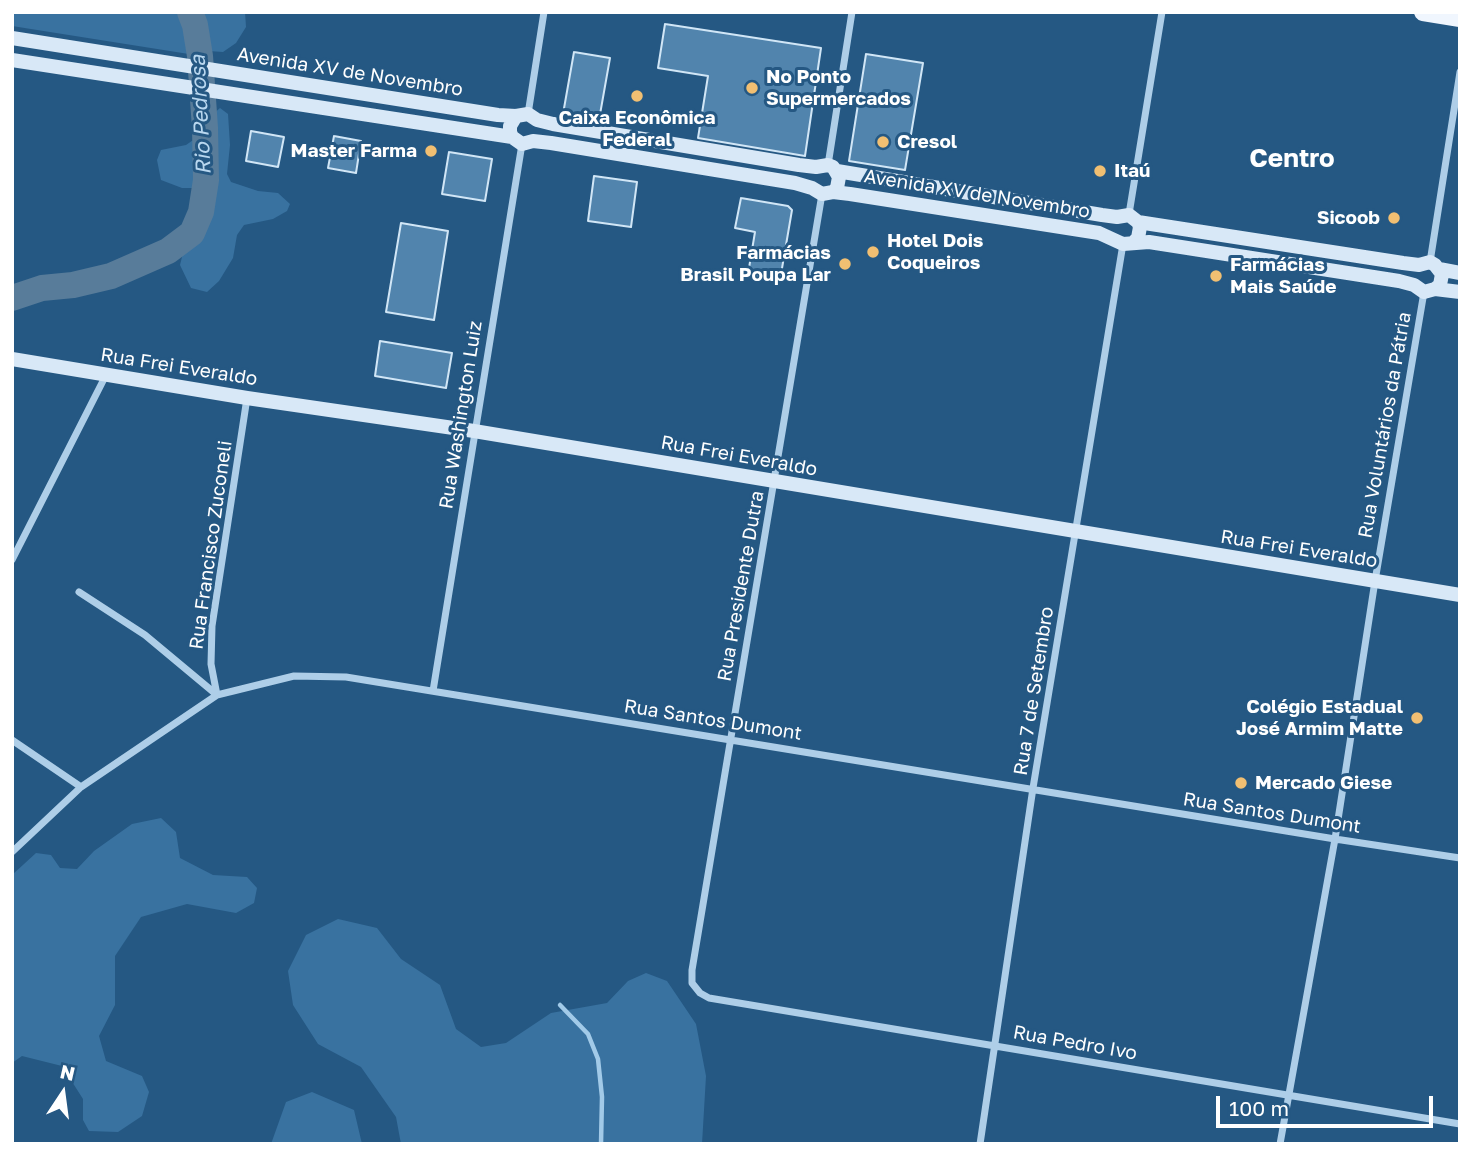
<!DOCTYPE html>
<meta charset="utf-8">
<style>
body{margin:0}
#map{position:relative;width:1472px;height:1156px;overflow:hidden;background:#255883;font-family:"Golos Text",sans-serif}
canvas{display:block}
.frame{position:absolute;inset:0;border:14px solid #fff;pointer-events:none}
.north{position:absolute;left:28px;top:1058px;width:70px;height:70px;-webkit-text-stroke:5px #255883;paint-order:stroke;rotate:13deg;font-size:19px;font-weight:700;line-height:28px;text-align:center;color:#fff}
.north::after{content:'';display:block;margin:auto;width:24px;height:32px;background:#fff;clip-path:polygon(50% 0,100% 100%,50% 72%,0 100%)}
.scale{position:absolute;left:1216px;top:1096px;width:217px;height:32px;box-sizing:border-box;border:4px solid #fff;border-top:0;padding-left:9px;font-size:21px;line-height:24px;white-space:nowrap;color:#fff;-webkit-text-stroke:5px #255883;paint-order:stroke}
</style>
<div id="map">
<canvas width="1472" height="1156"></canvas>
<div class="frame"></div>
<div class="north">N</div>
<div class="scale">100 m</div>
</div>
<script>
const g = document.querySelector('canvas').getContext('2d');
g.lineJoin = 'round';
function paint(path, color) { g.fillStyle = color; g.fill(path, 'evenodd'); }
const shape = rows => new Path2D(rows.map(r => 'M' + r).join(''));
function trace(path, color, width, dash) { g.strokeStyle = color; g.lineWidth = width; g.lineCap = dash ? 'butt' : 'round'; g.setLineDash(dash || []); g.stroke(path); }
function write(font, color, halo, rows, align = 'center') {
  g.font = font + ' "Golos Text",sans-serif'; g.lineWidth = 6; g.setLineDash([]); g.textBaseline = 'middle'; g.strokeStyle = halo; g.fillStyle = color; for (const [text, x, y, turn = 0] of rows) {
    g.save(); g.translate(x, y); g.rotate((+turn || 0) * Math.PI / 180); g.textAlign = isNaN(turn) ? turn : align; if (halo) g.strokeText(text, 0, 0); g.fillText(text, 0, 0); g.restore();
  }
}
paint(shape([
 [12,12,245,12,246,27,236,43,223,52,194,50,195,55,12,26],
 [220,108,228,114,230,145,227,174,231,182,258,191,278,193,290,204,287,211,273,219,244,225,237,235,233,258,219,281,207,292,191,288,180,265,183,253,197,244,209,225,209,198,196,188,182,188,161,180,157,160,161,150,186,145,199,136,211,116],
 [161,818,176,832,180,858,213,875,247,877,257,888,254,903,236,913,187,904,141,917,115,956,115,1005,99,1036,106,1061,142,1076,149,1092,142,1116,118,1132,89,1131,83,1120,83,1099,62,1066,22,1056,12,1063,12,875,36,853,51,855,60,868,77,869,94,851,132,824],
 [338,919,377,928,401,959,440,985,456,1029,481,1047,506,1043,551,1013,607,1003,628,981,646,973,667,981,696,1024,706,1076,702,1144,401,1144,396,1117,361,1067,318,1044,293,1005,288,971,306,935],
 [312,1092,354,1110,362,1144,271,1144,286,1102]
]), '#3972a0');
trace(shape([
 [560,1005,588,1034,598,1059,602,1097,601,1144]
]), '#a2cae8', 4.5);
trace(shape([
 [12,298,42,288,73,285,111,276,168,251,192,233,201,212,206,180,205,128,200,56,195,25,190,12]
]), '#587c9a', 26);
const building = shape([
 [665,24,821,48,805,156,698,138,708,76,658,68,665,24],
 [574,52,610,58,599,120,563,114,574,52],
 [866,54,923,63,905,170,849,161,866,54],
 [251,131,284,137,278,167,246,161,251,131],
 [334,136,361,141,356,173,328,168,334,136],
 [449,152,492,159,485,201,442,194,449,152],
 [594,176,637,182,631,227,588,221,594,176],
 [741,198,788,206,792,210,780,280,748,274,755,232,735,228,741,198],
 [401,223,448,231,434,320,386,312,401,223],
 [380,341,452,353,446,388,375,376,380,341]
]);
paint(building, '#5184ad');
trace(building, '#d1e6f6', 2);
trace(shape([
 [528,114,544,12],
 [828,165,852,12],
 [822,194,692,970,692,983,700,993,709,998,1460,1124],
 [1129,214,1162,12],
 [1430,262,1460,72],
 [12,560,106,375],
 [79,592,145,635,217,695],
 [433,691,522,144],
 [217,695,211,664,212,626,247,398],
 [12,740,81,787],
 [12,852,81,787,217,695,294,676,346,677,1335,839,1460,858],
 [980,1144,1033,788,1123,244],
 [1280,1144,1335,839,1375,581,1424,292]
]), '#aecee8', 7);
trace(shape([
 [12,38,498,115,516,116,528,114,537,120,553,124,799,165,816,167,828,165,833,167,839,177,837,188,833,192],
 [12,60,512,137],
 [516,116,510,126,510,132,512,137,522,144,533,141,551,143,795,183,812,188,822,194,833,192,850,194,1099,233,1123,244,1149,242,1399,281,1414,285,1424,292,1435,289,1460,292],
 [837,171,1102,215,1117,217,1129,215,1138,222,1140,227,1138,238,1134,242],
 [1138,222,1403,263,1419,265,1430,262,1435,265,1442,274,1440,285,1435,289],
 [1439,269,1460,273],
 [12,359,247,398,474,431,1460,595]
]), '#d8e8f7', 14);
trace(shape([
 [1423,12,1460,18]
]), '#f0f6fe', 18);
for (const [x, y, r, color] of [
 [752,88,7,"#f1bf72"],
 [637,96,7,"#f1bf72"],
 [883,142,7,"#f1bf72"],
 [431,151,7,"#f1bf72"],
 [1100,171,7,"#f1bf72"],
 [1394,218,7,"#f1bf72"],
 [873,252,7,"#f1bf72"],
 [845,264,7,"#f1bf72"],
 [1216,276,7,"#f1bf72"],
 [1417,718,7,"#f1bf72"],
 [1241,783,7,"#f1bf72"]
]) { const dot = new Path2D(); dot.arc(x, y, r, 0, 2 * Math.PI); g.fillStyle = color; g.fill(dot); trace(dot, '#255883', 2.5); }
write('19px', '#fff', '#255883', [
 ["Avenida XV de Novembro",350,72,9],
 ["Avenida XV de Novembro",977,194,9],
 ["Rua Frei Everaldo",179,367,9],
 ["Rua Washington Luiz",461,415,-81],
 ["Rua Voluntários da Pátria",1385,425,-80],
 ["Rua Frei Everaldo",739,456,10],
 ["Rua Francisco Zuconeli",211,545,-82],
 ["Rua Frei Everaldo",1299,549,9],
 ["Rua Presidente Dutra",741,586,-80],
 ["Rua 7 de Setembro",1034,691,-81],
 ["Rua Santos Dumont",713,720,9],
 ["Rua Santos Dumont",1272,813,9],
 ["Rua Pedro Ivo",1075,1043,10]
]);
write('bold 19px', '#fff', '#255883', [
 ["No Ponto",766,77],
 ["Supermercados",766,99],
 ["Caixa Econômica",637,118,"center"],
 ["Federal",637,140,"center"],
 ["Cresol",897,142],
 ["Master Farma",417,151,"right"],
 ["Itaú",1114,171],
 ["Sicoob",1380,218,"right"],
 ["Hotel Dois",887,241],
 ["Coqueiros",887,263],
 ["Farmácias",831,253,"right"],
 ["Brasil Poupa Lar",831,275,"right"],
 ["Farmácias",1230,265],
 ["Mais Saúde",1230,287],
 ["Colégio Estadual",1403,707,"right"],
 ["José Armim Matte",1403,729,"right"],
 ["Mercado Giese",1255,783]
], 'left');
write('italic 21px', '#b9d7ef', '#255883', [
 ["Rio Pedrosa",201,115,-93]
]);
write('bold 26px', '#fff', '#255883', [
 ["Centro",1292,159]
]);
</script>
